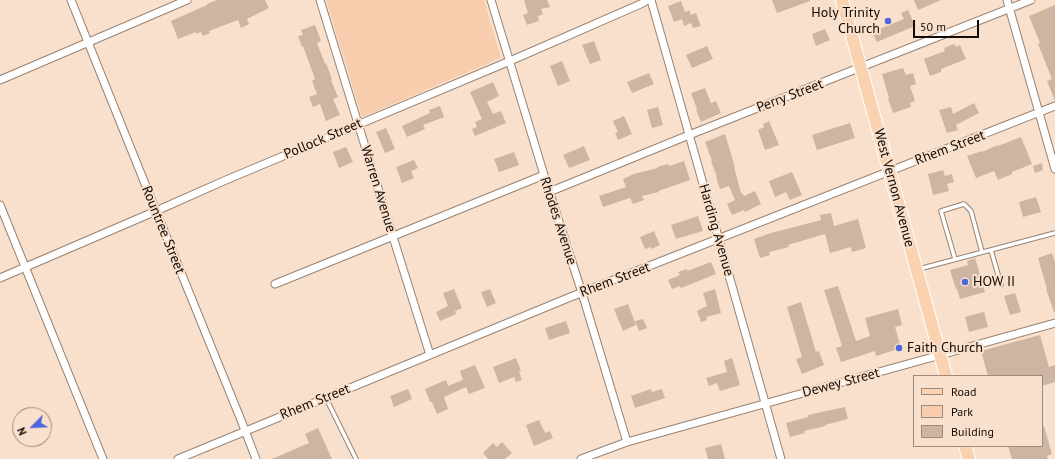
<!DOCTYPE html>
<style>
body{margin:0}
#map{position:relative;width:1055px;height:459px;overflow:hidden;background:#f9e0cc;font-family:"PT Sans",sans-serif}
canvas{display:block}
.legend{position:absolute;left:913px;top:375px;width:130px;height:72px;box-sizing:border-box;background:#f9e0cc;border:1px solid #9d8a7c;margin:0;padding:5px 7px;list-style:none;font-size:12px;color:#120a04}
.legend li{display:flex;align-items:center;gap:8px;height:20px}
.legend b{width:20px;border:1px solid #9d8a7c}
.north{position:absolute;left:12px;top:407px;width:40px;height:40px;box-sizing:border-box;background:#f9e0cc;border:1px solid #9d8a7c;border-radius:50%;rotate:246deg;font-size:11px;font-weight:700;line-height:16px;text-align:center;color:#120a04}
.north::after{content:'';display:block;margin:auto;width:14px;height:18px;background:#4d68dc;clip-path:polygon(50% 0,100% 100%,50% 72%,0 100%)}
.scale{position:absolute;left:913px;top:20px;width:66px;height:18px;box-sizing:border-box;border:2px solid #120a04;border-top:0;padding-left:5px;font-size:12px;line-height:14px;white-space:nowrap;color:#120a04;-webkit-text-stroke:3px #f9e0cc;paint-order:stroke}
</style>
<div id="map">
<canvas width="1055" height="459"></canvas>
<ul class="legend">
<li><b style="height:5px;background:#fbd2b0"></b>Road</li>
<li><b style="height:11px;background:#f7cdad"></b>Park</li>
<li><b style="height:11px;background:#cdb5a2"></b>Building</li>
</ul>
<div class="north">N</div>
<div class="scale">50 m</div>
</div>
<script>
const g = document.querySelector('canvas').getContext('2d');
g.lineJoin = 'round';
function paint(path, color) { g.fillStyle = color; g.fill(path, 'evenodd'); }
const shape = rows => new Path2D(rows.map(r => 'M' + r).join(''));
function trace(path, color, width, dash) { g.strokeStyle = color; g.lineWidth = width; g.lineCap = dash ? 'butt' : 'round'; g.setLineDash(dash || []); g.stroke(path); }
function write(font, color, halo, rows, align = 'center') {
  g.font = font + ' "PT Sans",sans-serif'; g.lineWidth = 4; g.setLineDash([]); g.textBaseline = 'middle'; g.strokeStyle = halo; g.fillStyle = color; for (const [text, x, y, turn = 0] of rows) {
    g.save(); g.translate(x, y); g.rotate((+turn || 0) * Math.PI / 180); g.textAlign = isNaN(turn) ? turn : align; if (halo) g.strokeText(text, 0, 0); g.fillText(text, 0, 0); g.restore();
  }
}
paint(shape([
 [326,0,484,0,501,58,362,117]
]), '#f7cdad');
paint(shape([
 [217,0,265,0,269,8,247,19,249,24,241,28,238,20,209,31,210,33,203,36,201,32,196,34,196,32,178,39,171,21,207,5,207,4],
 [524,0,547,0,550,7,541,9,543,14,538,16,539,21,527,25,523,15,528,13],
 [772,0,810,0,810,1,777,13],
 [914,0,941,0,918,10],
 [681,1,685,12,689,10,691,15,696,13,701,26,693,28,691,23,684,26,682,19,674,22,668,6],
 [1055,5,1055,101,1047,81,1052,79,1038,44,1040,43,1029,16],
 [908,10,915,26,877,42,872,32,904,19,901,13],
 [315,25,321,41,317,43,325,64,326,63,332,79,331,80,338,97,333,99,340,115,326,121,320,104,313,107,309,97,317,94,312,81,315,79,303,46,302,47,298,36,303,35,301,30],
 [825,29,830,40,816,46,812,34],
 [594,41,601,60,590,64,582,45],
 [954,44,956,47,960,45,966,59,941,69,941,72,930,76,924,59,945,51,944,48],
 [707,46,713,59,692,68,686,55],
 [562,61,570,81,558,86,550,66],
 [903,68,906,75,913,73,916,84,910,86,915,101,910,103,911,107,893,113,888,99,889,98,882,74],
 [649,73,654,84,632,93,627,82],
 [493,82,499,96,487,102,493,114,501,111,506,123,475,136,472,129,477,127,475,122,482,119,470,92],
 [705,88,711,103,716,101,721,113,701,122,696,110,697,109,691,93],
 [974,103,979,113,956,125,958,130,947,133,939,110,951,107,953,114],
 [440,106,444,117,423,125,425,129,407,137,402,126,430,113,429,110],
 [658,107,663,125,652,128,647,110],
 [624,116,632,134,618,140,615,133,618,132,613,121],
 [769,121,779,145,765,150,758,130,764,127,763,124],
 [850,123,855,138,817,150,812,135],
 [386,128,395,149,385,153,376,132],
 [725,134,735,167,734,167,741,193,742,193,744,196,755,191,761,204,745,212,744,210,732,215,727,204,735,200,729,186,720,189,716,177,717,177,711,161,712,161,705,142],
 [1021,137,1032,164,1012,172,1012,174,998,180,994,171,976,178,967,156,982,151,982,152,998,145,998,146],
 [584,146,590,160,569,168,563,155],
 [346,147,353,162,339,168,333,152],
 [514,152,519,165,499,172,494,159],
 [414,160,418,168,411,171,414,178,402,183,396,167],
 [684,161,690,180,658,191,659,192,642,196,644,200,633,204,630,198,603,207,599,196,626,187,623,179,634,174,658,168,657,167,668,164,669,166],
 [1042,163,1043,170,1035,173,1033,166],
 [943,170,945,176,952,174,954,182,947,184,949,191,933,195,928,174],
 [792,172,802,195,790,200,786,192,775,197,769,181],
 [1036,197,1041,212,1023,217,1019,202],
 [831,213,834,226,858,219,866,248,852,252,851,247,830,253,825,234,788,245,789,247,769,252,770,255,760,258,754,239,771,233,821,220,820,215],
 [698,216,703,231,676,239,671,225],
 [654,231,660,245,651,249,651,247,645,249,640,237],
 [1052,253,1055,262,1055,312,1054,312,1046,289,1047,289,1038,258],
 [975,258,985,292,960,299,957,289,956,289,950,270,968,265,967,261],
 [711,262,716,274,681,288,680,286,672,289,668,280,680,275,678,272,687,269,687,271],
 [838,286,856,341,870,336,865,318,898,309,902,325,895,327,901,348,876,356,875,351,841,362,836,348,842,346,824,290],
 [454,289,462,308,455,311,456,314,440,321,436,312,448,306,443,293],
 [490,289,496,303,487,307,481,292],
 [715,289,721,313,706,317,707,320,701,322,697,311,707,306,703,293],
 [1015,293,1021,312,1010,315,1004,296],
 [801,302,816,352,819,351,824,365,802,374,796,359,802,357,787,307],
 [628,304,636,325,623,331,614,309],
 [984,312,988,327,969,332,965,317],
 [643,319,647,328,639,331,635,321],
 [566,321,570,333,549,340,545,328],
 [1040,335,1049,367,1055,365,1055,382,1042,386,1042,376,988,376,981,351],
 [516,358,521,371,519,372,522,380,516,382,514,377,499,383,493,367],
 [732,358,740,385,720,391,717,383,709,386,706,378,727,372,724,361],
 [475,365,485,388,469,394,466,387,444,397,448,409,437,414,432,402,430,402,425,389,446,380,448,386,463,380,460,371],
 [408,389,412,399,394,407,390,396],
 [651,389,652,392,662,389,665,398,635,408,631,396],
 [845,407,848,419,825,425,826,426,804,431,805,433,790,437,786,423,808,417,808,415],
 [539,420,545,433,550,431,553,438,534,446,526,425],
 [1042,426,1044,426,1052,454,1047,456,1048,459,1012,459,1008,446,1042,446],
 [318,428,332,459,272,459,309,443,305,434],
 [502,442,512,453,505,459,488,459,483,453,493,443,497,447],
 [721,444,725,459,708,459,705,448]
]), '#cdb5a2');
const service = shape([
 [991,250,1001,285],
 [955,259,941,211,964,204,971,211,982,252],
 [919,269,1055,233],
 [326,398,356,459]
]);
const minor = shape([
 [71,0,156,211,241,420,256,459],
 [320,0,393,237,430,355],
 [491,0,544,175,582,293,627,442],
 [651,0,781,459],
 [1007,0,1055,169],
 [0,80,187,0],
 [549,192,689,135,1031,0],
 [0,205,103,459],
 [0,278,156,211,226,180,510,61,643,3,647,0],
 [275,284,544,175],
 [178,459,568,298,1055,106],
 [581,459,627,442,1055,323]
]);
const primary = shape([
 [842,0,946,376],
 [965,446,969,459]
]);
trace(service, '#988270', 5.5);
trace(minor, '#988270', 9);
trace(primary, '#fff', 14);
trace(service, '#fff', 3.5);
trace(minor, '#fff', 7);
trace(primary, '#fbd2b0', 12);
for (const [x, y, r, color] of [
 [888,21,4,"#4d68dc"],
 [965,282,4,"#4d68dc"],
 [899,348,4,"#4d68dc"]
]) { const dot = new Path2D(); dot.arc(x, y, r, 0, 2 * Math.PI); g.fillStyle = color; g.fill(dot); trace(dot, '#f9e0cc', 1.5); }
write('14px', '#120a04', '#f9e0cc', [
 ["Holy Trinity",880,13,"right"],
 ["Church",880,29,"right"],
 ["HOW II",973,282],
 ["Faith Church",907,348]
], 'left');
write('14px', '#120a04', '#f9e0cc', [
 ["Perry Street",790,96,-21],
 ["Pollock Street",323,139,-23],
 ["Rhem Street",950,148,-21],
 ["West Vernon Avenue",894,188,75],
 ["Warren Avenue",378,189,73],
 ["Rhodes Avenue",558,221,72],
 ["Rountree Street",163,230,68],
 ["Harding Avenue",716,230,74],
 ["Rhem Street",615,280,-21],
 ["Dewey Street",841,383,-15],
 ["Rhem Street",315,402,-22]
]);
</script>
